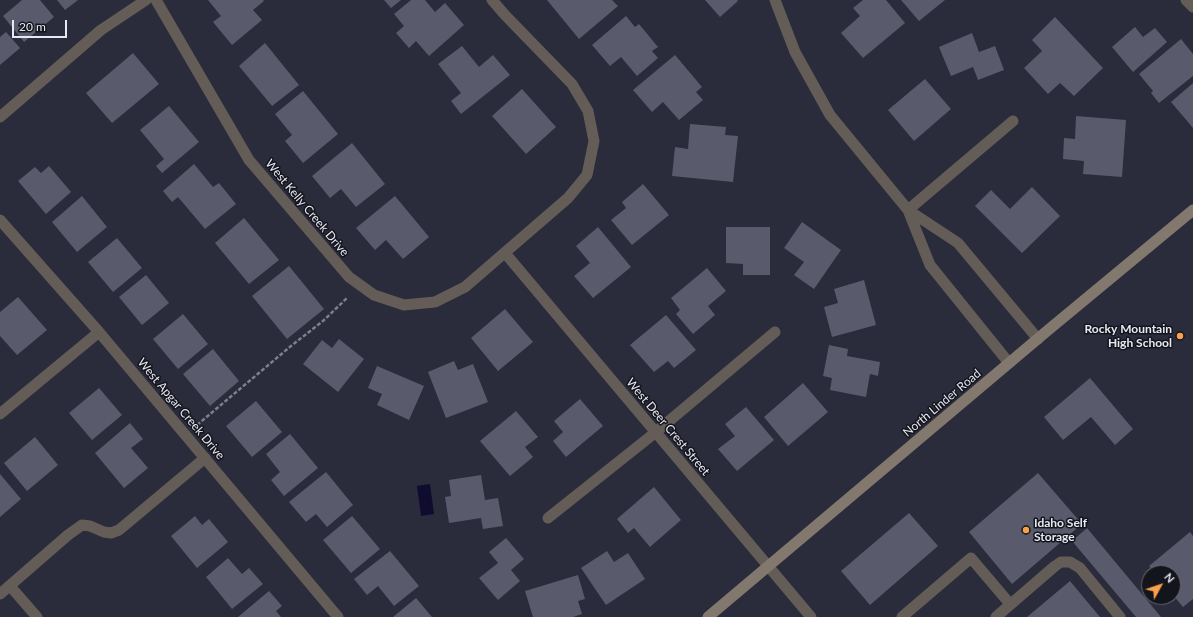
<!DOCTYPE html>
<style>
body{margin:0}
#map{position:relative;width:1193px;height:617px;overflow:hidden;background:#2a2b3b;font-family:Lato,sans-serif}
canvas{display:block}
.north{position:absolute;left:1141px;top:565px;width:40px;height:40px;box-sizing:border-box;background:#14151c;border:1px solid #686972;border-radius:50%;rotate:50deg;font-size:11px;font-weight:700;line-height:16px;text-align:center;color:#e7e8f3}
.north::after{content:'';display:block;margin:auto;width:14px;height:18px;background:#f8a04b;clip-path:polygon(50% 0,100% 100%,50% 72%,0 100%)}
.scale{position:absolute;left:12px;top:20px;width:55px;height:18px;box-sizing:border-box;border:2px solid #e7e8f3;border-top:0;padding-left:5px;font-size:12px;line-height:14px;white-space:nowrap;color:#e7e8f3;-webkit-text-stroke:3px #14151c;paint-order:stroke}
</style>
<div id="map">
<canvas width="1193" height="617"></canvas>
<div class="north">N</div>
<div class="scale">20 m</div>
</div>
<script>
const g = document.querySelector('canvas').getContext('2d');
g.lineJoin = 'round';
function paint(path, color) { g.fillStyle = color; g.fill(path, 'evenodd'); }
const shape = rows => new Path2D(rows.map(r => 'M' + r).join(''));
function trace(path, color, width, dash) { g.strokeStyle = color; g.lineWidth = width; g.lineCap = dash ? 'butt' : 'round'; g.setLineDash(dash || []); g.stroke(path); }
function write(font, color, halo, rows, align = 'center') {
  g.font = font + ' Lato,sans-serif'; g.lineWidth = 3; g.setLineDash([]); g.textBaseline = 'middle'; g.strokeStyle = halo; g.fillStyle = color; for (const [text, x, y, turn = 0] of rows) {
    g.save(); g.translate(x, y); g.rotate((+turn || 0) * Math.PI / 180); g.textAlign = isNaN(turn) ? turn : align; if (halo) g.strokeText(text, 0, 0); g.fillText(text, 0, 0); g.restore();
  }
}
paint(shape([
 [430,484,434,514,421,516,417,486]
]), '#100c30');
paint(shape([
 [22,0,40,0,54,17,24,42,3,16],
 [57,0,78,0,65,10],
 [208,0,263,0,264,1,253,10,262,20,232,45,213,22,221,16],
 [384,0,401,0,391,8],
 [411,0,425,0,435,12,445,3,464,25,429,56,416,41,409,48,396,33,404,26,394,14],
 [547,0,612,0,618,6,579,39],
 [705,0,737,0,738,1,720,17],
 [863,0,886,0,905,23,863,58,841,33,860,16,853,8],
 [901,0,945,0,919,21],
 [626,16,635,27,639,24,658,47,652,51,658,58,637,76,621,57,610,66,592,45],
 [1055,17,1103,68,1074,96,1060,83,1048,94,1024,68,1042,51,1032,40],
 [1135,27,1143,37,1155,28,1167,42,1133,72,1112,47],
 [6,32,20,48,0,65,0,37],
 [972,33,979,52,995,46,1004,70,978,80,973,67,951,76,939,47],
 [1181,39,1193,54,1193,76,1159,103,1151,93,1153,91,1139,74],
 [265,43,299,85,272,106,239,66],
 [462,46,479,67,493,55,510,75,461,114,451,101,461,93,438,64],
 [133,53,159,84,112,123,86,93],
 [675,55,702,87,696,92,703,100,679,120,663,102,652,112,633,90],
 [925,79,951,109,914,141,888,110],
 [1193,83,1193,128,1171,102],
 [522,89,556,127,526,154,492,116],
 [303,91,338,134,303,163,285,141,292,135,275,114],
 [169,106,199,142,162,173,156,166,164,159,140,130],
 [1076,116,1126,120,1122,177,1083,174,1084,161,1063,159,1064,138,1075,139],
 [690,124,726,127,725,135,738,136,733,182,672,176,675,147,688,149],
 [352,143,385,184,356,207,341,189,330,198,312,176],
 [194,164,213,187,219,183,236,204,205,229,178,197,172,202,163,191],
 [49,166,71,192,46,214,18,181,35,167,41,173],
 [643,184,669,215,632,245,611,220,626,208,622,202],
 [1032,187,1060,216,1022,253,975,206,991,190,1010,209],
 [82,196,107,227,77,252,52,222],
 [395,196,429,237,403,259,386,240,375,250,356,228],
 [244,218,279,260,249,284,215,243],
 [802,222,841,250,814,289,794,275,804,262,784,248],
 [598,227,631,267,593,298,574,276,590,263,576,246],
 [726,227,770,227,770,275,743,275,743,264,726,263],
 [117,238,142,268,113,292,88,262],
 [289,266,324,309,287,339,252,296],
 [707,268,726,291,708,306,715,315,693,334,676,314,680,310,671,298],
 [146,275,169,303,142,325,119,297],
 [864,280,876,325,832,337,824,307,838,303,834,289],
 [18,297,47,330,17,355,0,336,0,312],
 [505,309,533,342,498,371,471,338],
 [183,314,208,344,178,369,153,339],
 [666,315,696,350,674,368,668,361,654,372,630,345],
 [339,339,364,359,338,392,303,364,322,340,332,348],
 [829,345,848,349,847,356,880,362,878,376,870,374,866,397,830,390,832,378,823,376],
 [213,349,239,381,210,406,183,374],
 [454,361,458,370,473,364,488,402,446,418,428,372],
 [377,366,424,386,409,420,377,405,382,394,368,388],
 [1090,378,1133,429,1115,445,1091,417,1063,440,1044,417],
 [803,383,828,412,788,446,764,417],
 [99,388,122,415,92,440,69,413],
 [580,399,603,426,566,457,553,441,563,432,554,421],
 [256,401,282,432,252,457,226,426],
 [746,407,774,440,737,471,718,449,735,436,725,424],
 [516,411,538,437,525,447,533,457,510,476,480,441],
 [130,423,143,439,131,448,148,468,124,488,95,453],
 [290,434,318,468,284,496,271,480,280,472,266,454],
 [35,437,58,465,27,491,4,463],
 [326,472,353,505,327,527,316,514,306,522,289,502],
 [1038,473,1082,524,1012,584,969,532],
 [0,474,21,499,0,517],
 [481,475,485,500,498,498,503,526,483,529,481,518,449,523,445,497,451,496,449,480],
 [654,487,681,520,650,547,634,528,628,533,617,519],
 [909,513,938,546,870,605,841,571],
 [195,516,202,525,209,519,228,542,197,568,171,536],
 [352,516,380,549,351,573,323,540],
 [1087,528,1161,617,1136,617,1072,541],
 [1190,532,1193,536,1193,599,1183,607,1173,595,1173,573,1155,573,1149,566],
 [506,538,524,559,511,570,520,581,498,600,479,578,498,563,489,552],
 [390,551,419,586,394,606,378,586,367,595,354,579],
 [607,551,614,562,628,553,645,579,606,605,581,568],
 [228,558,242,574,249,568,263,584,232,609,206,577],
 [578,575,585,599,578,601,582,614,573,617,533,617,525,591],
 [1070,581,1100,617,1027,617],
 [269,591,282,606,276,611,281,617,238,617],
 [416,598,432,617,393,617]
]), '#595b6c');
trace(shape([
 [197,425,291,346,323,321,347,298]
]), '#7e7f8d', 2.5, [4, 2]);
trace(shape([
 [1186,0,1193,7],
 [10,586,37,617],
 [0,594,68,535,82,525,90,526,104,532,111,533,119,530,205,458],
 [902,617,971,558,1010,604],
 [996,617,1055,566,1061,562,1070,562,1080,568,1120,617]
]), '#645d57', 11);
trace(shape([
 [156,0,249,160,349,277,374,295,404,305,435,302,465,287,568,198,587,175,594,141,588,111,572,84,505,15,492,0],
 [775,0,795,52,830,115,908,210,958,243,1038,339],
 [0,117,101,30,146,0],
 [908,210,930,265,1009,363],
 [908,210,1013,121],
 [0,220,99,332,338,617],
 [505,253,811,617],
 [0,414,99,332],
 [548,518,656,432,775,332]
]), '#645d57', 11);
trace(shape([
 [708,617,1047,331,1193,210]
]), '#83786e', 11);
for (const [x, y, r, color] of [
 [1180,336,4,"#f8a04b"],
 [1026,530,4,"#f8a04b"]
]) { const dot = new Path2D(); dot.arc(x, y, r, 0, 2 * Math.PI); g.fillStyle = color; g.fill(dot); trace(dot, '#14151c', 1.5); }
write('12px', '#e7e8f3', '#14151c', [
 ["West Kelly Creek Drive",307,208,50],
 ["North Linder Road",942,403,-40],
 ["West Apgar Creek Drive",181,409,50],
 ["West Deer Crest Street",668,427,50]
]);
write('bold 12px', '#e7e8f3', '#14151c', [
 ["Rocky Mountain",1172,329],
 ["High School",1172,343],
 ["Idaho Self",1034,523,"left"],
 ["Storage",1034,537,"left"]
], 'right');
</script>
